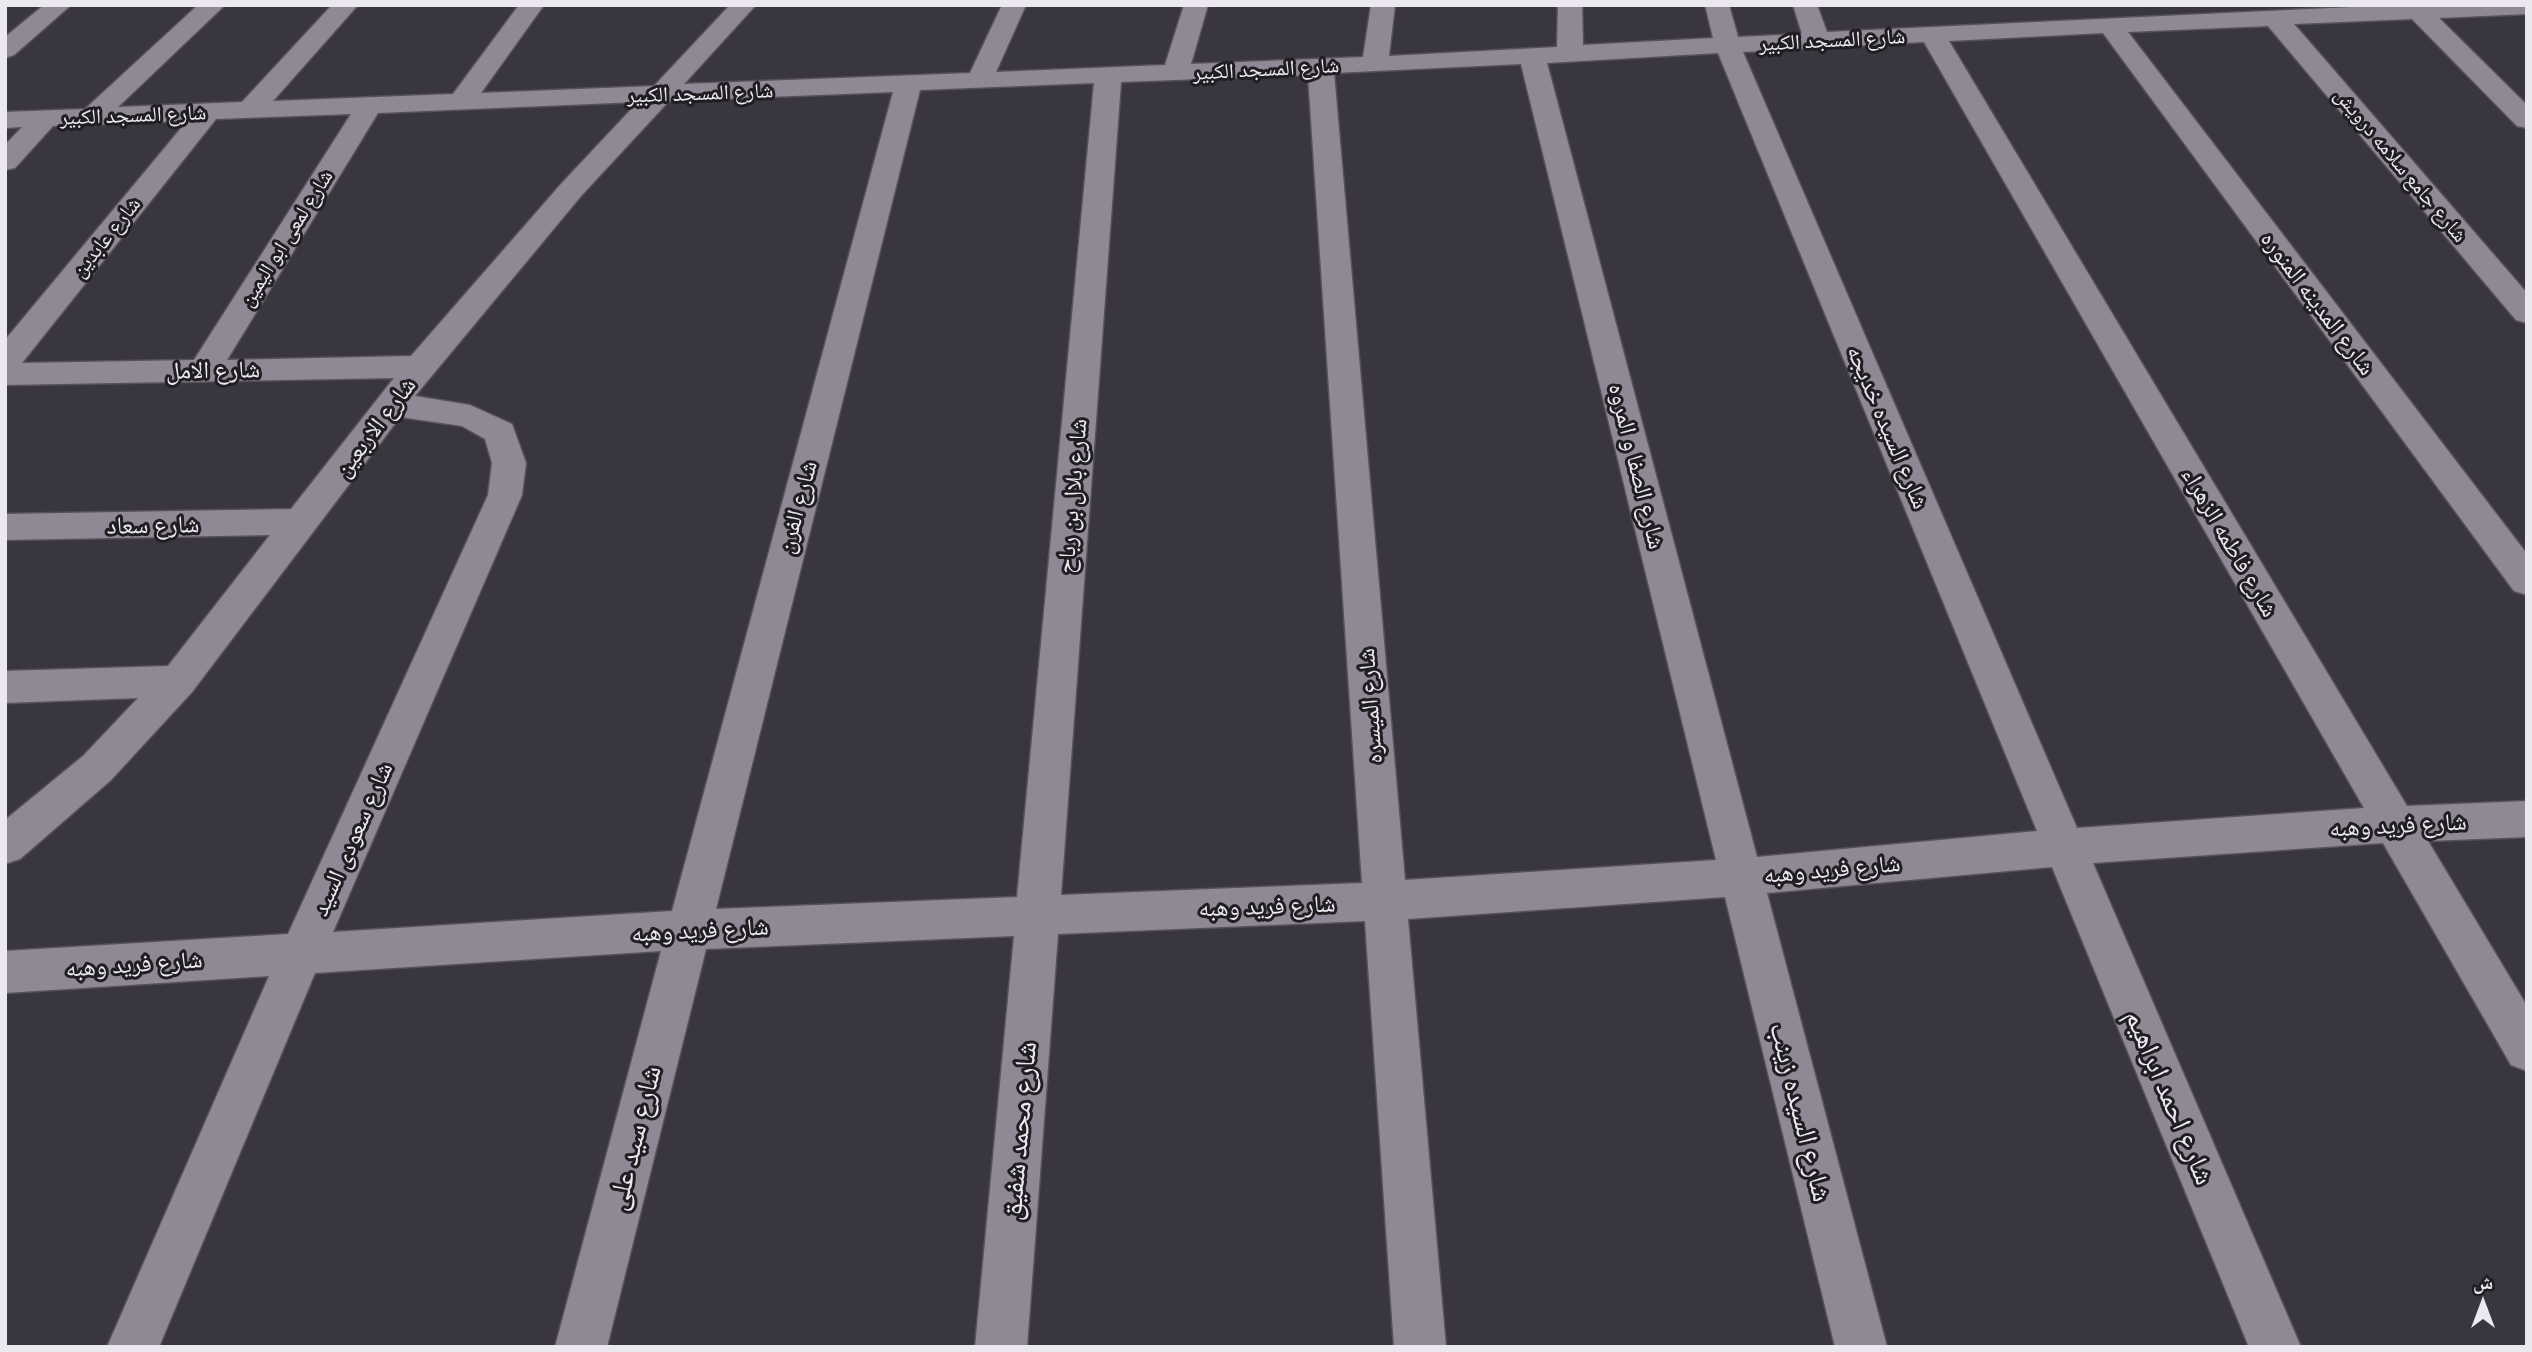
<!DOCTYPE html>
<meta charset="utf-8">
<style>
body{margin:0}
#map{position:relative;width:2532px;height:1352px;overflow:hidden;background:#3a3640;font-family:Ubuntu,"Noto Naskh Arabic",sans-serif}
canvas{display:block}
.frame{position:absolute;inset:0;border:7px solid #ebe9ef;pointer-events:none}
.north{position:absolute;left:2448px;top:1268px;width:70px;height:70px;-webkit-text-stroke:5px #201e23;paint-order:stroke;rotate:0deg;font-size:19px;font-weight:700;line-height:28px;text-align:center;color:#ebe9ef}
.north::after{content:'';display:block;margin:auto;width:24px;height:32px;background:#ebe9ef;clip-path:polygon(50% 0,100% 100%,50% 72%,0 100%)}
</style>
<div id="map">
<canvas width="2532" height="1352"></canvas>
<div class="frame"></div>
<div class="north">ش</div>
</div>
<script>
const g = document.querySelector('canvas').getContext('2d');
g.lineJoin = 'round';
const shape = rows => new Path2D(rows.map(r => 'M' + r).join(''));
function trace(path, color, width, dash) { g.strokeStyle = color; g.lineWidth = width; g.lineCap = dash ? 'butt' : 'round'; g.setLineDash(dash || []); g.stroke(path); }
function paint(path, color) { g.fillStyle = color; g.fill(path, 'evenodd'); }
function write(font, color, halo, rows, align = 'center') {
  g.font = font + ' Ubuntu,"Noto Naskh Arabic",sans-serif'; g.lineWidth = 6; g.setLineDash([]); g.textBaseline = 'middle'; g.strokeStyle = halo; g.fillStyle = color; for (const [text, x, y, turn = 0] of rows) {
    g.save(); g.translate(x, y); g.rotate((+turn || 0) * Math.PI / 180); g.textAlign = isNaN(turn) ? turn : align; if (halo) g.strokeText(text, 0, 0); g.fillText(text, 0, 0); g.restore();
  }
}
const street = shape([
 [44,5,71,5,14,55,5,58,5,37,44,5],
 [198,5,225,5,118,107,242,102,332,5,358,5,273,101,453,94,519,5,544,5,481,93,654,86,730,5,756,5,684,84,970,73,1002,5,1026,5,996,72,1165,65,1184,5,1208,5,1191,64,1363,57,1371,5,1395,5,1389,56,1557,47,1558,5,1582,5,1583,45,1713,38,1705,5,1729,5,1738,37,1802,34,1793,5,1817,5,1827,32,2394,5,2527,5,2527,14,2439,18,2527,105,2527,128,2517,126,2412,19,2294,24,2527,293,2527,323,2516,320,2268,26,2128,32,2527,554,2527,595,2514,591,2103,33,1949,41,2407,806,2527,801,2527,837,2428,841,2527,1006,2527,1071,2511,1065,2383,843,2093,863,2301,1347,2249,1347,2052,867,1767,893,1887,1347,1835,1347,1725,897,1408,919,1446,1347,1394,1347,1365,921,1058,934,1027,1347,975,1347,1014,936,706,949,607,1347,555,1347,661,951,315,973,159,1347,107,1347,269,976,5,993,5,951,288,934,488,495,492,463,485,439,462,426,400,417,192,692,111,780,20,859,5,864,5,820,83,756,138,698,5,703,5,671,168,666,270,535,5,540,5,514,291,509,394,378,5,385,5,340,187,121,53,126,15,168,5,170,5,145,22,127,5,128,5,112,85,109,198,5],
 [1924,42,2364,808,2077,828,1743,52,1924,42],
 [1718,53,2037,831,1757,857,1547,63,1718,53],
 [1521,64,1716,860,1405,880,1334,73,1521,64],
 [1308,75,1362,883,1061,895,1121,82,1308,75],
 [1094,83,1017,897,716,909,920,90,1094,83],
 [893,92,672,911,333,932,522,495,526,463,512,424,470,405,415,396,581,196,669,101,893,92],
 [638,102,561,184,411,356,227,360,378,113,638,102],
 [351,114,194,360,22,363,216,119,351,114]
]);
trace(street, '#56525b', 3);
paint(street, '#8e8995');
write('21px', '#ebe9ef', '#201e23', [
 ["شارع المسجد الكبير",1832,40,-3],
 ["شارع المسجد الكبير",1266,69,-3],
 ["شارع المسجد الكبير",700,93,-2],
 ["شارع المسجد الكبير",133,115,-2],
 ["شارع جامع سلامه درويش",2401,165,50],
 ["شارع عابدين",106,237,-51],
 ["شارع لمعى ابو اليمين",286,238,-58]
]);
write('24px', '#ebe9ef', '#201e23', [
 ["شارع المدينه المنوره",2318,303,53],
 ["شارع الامل",213,370,-1],
 ["شارع الاربعين",375,427,-53],
 ["شارع السيده خديجه",1888,427,67],
 ["شارع الصفا و المروه",1637,466,76],
 ["شارع بلال بن رباح",1072,496,-85],
 ["شارع الفرن",797,507,-75],
 ["شارع سعاد",153,525,-1],
 ["شارع فاطمه الزهراء",2230,542,60],
 ["شارع الميسره",1370,706,-94],
 ["شارع فريد وهبه",2398,825,-3],
 ["شارع سعودى السيد",352,839,-66],
 ["شارع فريد وهبه",1832,869,-5],
 ["شارع فريد وهبه",1267,906,-2],
 ["شارع فريد وهبه",700,930,-3],
 ["شارع فريد وهبه",134,964,-4]
]);
write('28px', '#ebe9ef', '#201e23', [
 ["شارع احمد ابراهيم",2170,1097,67],
 ["شارع السيده زينب",1801,1112,76],
 ["شارع محمد شفيق",1019,1131,-85],
 ["شارع سيد على",634,1138,-76]
]);
</script>
